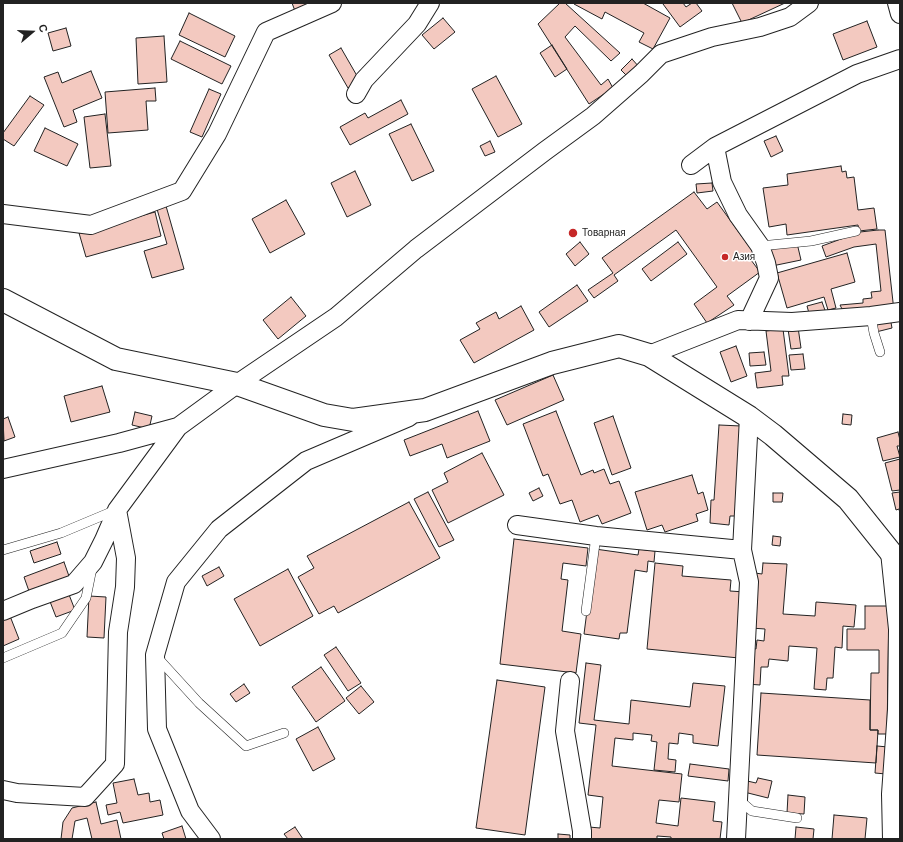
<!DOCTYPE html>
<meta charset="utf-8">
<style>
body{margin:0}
#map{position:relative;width:903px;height:842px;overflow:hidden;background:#fff;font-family:Helvetica,sans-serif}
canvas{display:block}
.frame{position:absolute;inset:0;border:4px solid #222;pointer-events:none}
.north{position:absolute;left:12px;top:12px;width:40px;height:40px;-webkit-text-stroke:3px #fff;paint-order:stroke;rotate:71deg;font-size:11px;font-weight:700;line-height:16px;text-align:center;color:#222}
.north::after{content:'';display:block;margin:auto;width:14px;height:18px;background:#222;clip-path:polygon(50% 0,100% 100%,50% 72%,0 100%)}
</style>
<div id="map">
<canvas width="903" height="842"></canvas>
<div class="frame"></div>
<div class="north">С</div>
</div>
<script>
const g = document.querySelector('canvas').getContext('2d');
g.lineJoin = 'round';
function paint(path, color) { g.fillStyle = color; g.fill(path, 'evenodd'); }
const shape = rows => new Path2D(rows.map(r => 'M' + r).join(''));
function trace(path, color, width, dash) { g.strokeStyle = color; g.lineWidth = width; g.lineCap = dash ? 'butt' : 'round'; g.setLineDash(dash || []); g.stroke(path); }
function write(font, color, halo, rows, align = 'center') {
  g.font = font + ' Helvetica,sans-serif'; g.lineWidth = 3; g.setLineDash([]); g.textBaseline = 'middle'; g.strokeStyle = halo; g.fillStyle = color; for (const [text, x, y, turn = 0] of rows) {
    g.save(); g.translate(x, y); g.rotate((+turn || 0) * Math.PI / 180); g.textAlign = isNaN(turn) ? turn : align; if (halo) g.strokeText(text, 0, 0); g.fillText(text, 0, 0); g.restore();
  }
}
const building = shape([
 [292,3,313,3,295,11,292,3],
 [560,3,565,3,620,53,611,61,575,26,565,37,601,85,608,79,613,88,589,104,538,24,560,3],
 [575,3,643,3,670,18,653,49,639,42,644,33,605,12,602,19,574,4,575,3],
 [665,3,683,3,686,7,692,3,696,3,702,11,680,27,663,4,665,3],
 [732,3,785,3,742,23,732,3],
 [189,13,235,36,225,57,179,35,189,13],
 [443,18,455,32,434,49,422,35,443,18],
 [867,21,877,47,843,60,833,34,867,21],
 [66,28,71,46,53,51,48,33,66,28],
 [164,36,167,82,138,84,136,38,164,36],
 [180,41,231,66,222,84,171,59,180,41],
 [552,45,567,69,555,77,540,53,552,45],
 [341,48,360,81,348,88,329,55,341,48],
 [632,59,640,68,629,78,621,70,632,59],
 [91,71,102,98,73,110,77,122,64,127,44,77,58,72,62,83,91,71],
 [496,76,522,124,498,137,472,89,496,76],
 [155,88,156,101,146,101,148,130,108,133,105,92,155,88],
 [209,89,221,94,202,137,190,132,209,89],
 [30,96,44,105,14,146,3,139,3,133,30,96],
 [401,100,408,114,350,145,340,127,365,113,368,118,401,100],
 [105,114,111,166,90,168,84,117,105,114],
 [411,124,434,171,412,181,389,134,411,124],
 [45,128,78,144,67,166,34,151,45,128],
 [776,136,783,151,771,157,764,141,776,136],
 [490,141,495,152,485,156,480,146,490,141],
 [841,166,842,172,846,171,847,178,854,177,858,210,874,208,877,229,859,231,858,225,787,235,786,224,769,227,763,188,788,185,787,174,841,166],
 [355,171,371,205,347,217,331,183,355,171],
 [712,183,713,191,697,193,696,184,712,183],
 [694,192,707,209,717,202,756,256,751,260,760,272,727,296,734,305,707,323,694,304,717,287,676,230,614,275,618,281,594,298,588,290,613,273,602,258,694,192],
 [286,200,305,234,270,253,252,219,286,200],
 [166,206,184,269,152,278,144,251,167,244,157,209,166,206],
 [155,212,161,236,86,257,79,233,155,212],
 [878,230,885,230,894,311,842,309,840,305,863,303,863,299,872,298,871,292,881,291,876,244,854,247,826,257,822,246,860,232,878,230],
 [580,242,589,254,575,266,566,254,580,242],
 [678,242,687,254,651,281,642,269,678,242],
 [797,243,801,260,772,266,768,250,797,243],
 [847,253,855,282,831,289,836,308,828,310,824,297,787,308,777,273,847,253],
 [577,285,588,301,549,327,539,312,577,285],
 [291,297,306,316,278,339,263,320,291,297],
 [822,302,826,313,810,317,807,306,822,302],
 [521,306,534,330,474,363,460,340,480,329,476,323,496,312,499,319,521,306],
 [890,317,892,328,876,332,874,321,890,317],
 [798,327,801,348,791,349,788,329,798,327],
 [783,329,789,376,782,376,783,385,757,388,755,373,771,371,766,331,783,329],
 [736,346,747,376,731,382,720,352,736,346],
 [764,352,766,365,750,366,749,353,764,352],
 [803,354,805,369,791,370,789,355,803,354],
 [553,375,564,400,507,425,495,400,553,375],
 [102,386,110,412,71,422,64,396,102,386],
 [478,411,490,441,447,458,442,444,410,456,404,440,478,411],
 [556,411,581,475,593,470,594,473,604,469,610,484,619,481,631,513,602,524,598,515,580,522,572,500,560,504,548,474,543,476,523,424,556,411],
 [135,412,152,416,149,429,132,425,135,412],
 [843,414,852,415,851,425,842,424,843,414],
 [613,416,631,468,612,475,594,423,613,416],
 [8,417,15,437,4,441,3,419,8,417],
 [719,425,741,426,735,516,730,516,729,525,710,523,711,500,714,500,719,425],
 [898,432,900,440,900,446,897,446,900,457,883,461,877,438,898,432],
 [482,453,504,495,448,523,432,490,448,482,444,473,482,453],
 [900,459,900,490,892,491,885,463,900,459],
 [692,475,698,494,703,492,708,510,696,514,698,521,665,532,662,525,647,530,635,492,692,475],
 [539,488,543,496,533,501,529,493,539,488],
 [428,492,454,540,439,547,414,499,428,492],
 [900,492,900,514,899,509,896,510,892,493,900,492],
 [773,493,783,493,782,502,773,502,773,493],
 [409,502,440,558,338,613,334,606,319,614,298,577,314,568,307,556,409,502],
 [773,536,781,537,780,546,772,545,773,536],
 [514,539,588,548,586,566,563,563,561,579,568,580,562,631,581,634,576,673,500,664,514,539],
 [57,542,61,554,34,563,30,551,57,542],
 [595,549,638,555,639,549,655,551,654,562,648,561,647,572,635,570,627,633,620,633,619,639,584,634,595,549],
 [64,562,70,579,30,594,24,577,64,562],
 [655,563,683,566,682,576,731,580,730,591,745,592,739,658,647,649,655,563],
 [763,563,787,564,783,614,815,616,816,602,856,605,854,627,843,626,842,648,835,647,833,678,827,678,826,690,814,689,817,648,789,646,788,661,769,659,768,667,761,667,760,685,747,684,750,648,756,649,757,640,764,641,765,629,751,628,755,573,762,574,763,563],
 [219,567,224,576,207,586,202,576,219,567],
 [288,569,313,616,260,646,234,599,288,569],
 [68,592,75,610,56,617,49,599,68,592],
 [89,596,106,597,104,638,87,637,89,596],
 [865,606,889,606,887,734,878,734,878,730,870,730,871,673,879,673,879,650,847,650,847,629,865,629,865,606],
 [10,616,19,639,3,646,3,619,10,616],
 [336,647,361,683,348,691,324,655,336,647],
 [586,663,601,665,594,720,629,724,631,700,690,707,693,683,725,686,718,746,693,743,693,735,679,733,678,744,669,743,668,759,676,760,675,772,654,770,657,742,651,741,652,735,633,733,633,740,615,738,612,766,682,774,679,802,659,800,656,823,678,826,681,798,715,802,713,821,722,822,720,839,671,839,671,837,657,836,657,839,587,839,589,827,600,828,603,797,588,795,596,725,579,723,586,663],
 [321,667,345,701,316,722,292,687,321,667],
 [497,680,545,687,525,835,476,828,497,680],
 [244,684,250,693,236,702,230,694,244,684],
 [361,686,374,702,359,714,346,698,361,686],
 [761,693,870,700,870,730,878,730,876,763,757,755,761,693],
 [318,727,335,759,313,771,296,739,318,727],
 [877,746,888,747,886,774,875,773,877,746],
 [690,764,729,769,728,781,688,776,690,764],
 [758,778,772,781,768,798,740,791,743,780,756,783,758,778],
 [134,779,138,795,149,793,150,802,160,800,163,815,123,823,120,812,108,815,106,805,117,803,113,783,134,779],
 [788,795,805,797,804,814,787,813,788,795],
 [96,802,101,824,117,820,121,839,92,839,87,818,75,821,72,839,61,839,63,822,72,808,96,802],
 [834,815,867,818,865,839,832,839,834,815],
 [182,826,186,839,164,839,162,833,182,826],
 [295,827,303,839,288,839,284,834,295,827],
 [796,827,814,829,813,839,795,839,796,827],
 [558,834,570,835,570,839,558,839,558,834]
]);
paint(building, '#f3c9c0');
trace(building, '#222', 1);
const lane = shape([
 [760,246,811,241,856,231],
 [871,316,874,333,880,352],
 [3,550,61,533,116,510],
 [586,611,596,536],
 [157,657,199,703,246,746,284,733],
 [3,658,62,633,86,598,92,568],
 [738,799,752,811,797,818]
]);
const street = shape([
 [897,3,900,14],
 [356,94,364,80,417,24,430,3],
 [715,147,722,182,738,215,760,246,766,263,769,278,749,321],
 [691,165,715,147,857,74,900,59],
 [3,214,91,225,182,191,217,134,266,32,332,3],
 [649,355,738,320,792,322,871,316,900,312],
 [3,469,119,443,178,427,237,384,336,317,416,249,545,151,593,116,641,74,661,54,712,37,760,27,790,17,809,3],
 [517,525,596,536,742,550],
 [890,552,898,629,897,710,891,794,892,839],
 [3,611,32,599,74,584,93,562,104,540,117,510,178,427],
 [570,681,565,731,582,831,582,839],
 [3,790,17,793,85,797,115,764,118,632,125,587,126,558,117,510],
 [211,839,190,811,157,729,155,655,176,582,219,529,306,461,409,417],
 [736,839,749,582,742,550,749,417]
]);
const secondary = shape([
 [3,300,116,359,237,384,324,415,353,420,425,410,552,363,619,346,649,355,749,417,773,435,848,499,900,564]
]);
trace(lane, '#222', 10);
trace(street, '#222', 20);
trace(secondary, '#222', 24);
trace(lane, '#fff', 9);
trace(street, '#fff', 18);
trace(secondary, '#fff', 22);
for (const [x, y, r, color] of [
 [573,233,5,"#c62828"],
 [725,257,4,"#c62828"]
]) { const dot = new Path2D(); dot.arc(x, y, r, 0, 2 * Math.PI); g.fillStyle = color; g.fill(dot); trace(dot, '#fff', 1.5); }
write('10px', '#222', '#fff', [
 ["Товарная",582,233],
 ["Азия",733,257]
], 'left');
</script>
